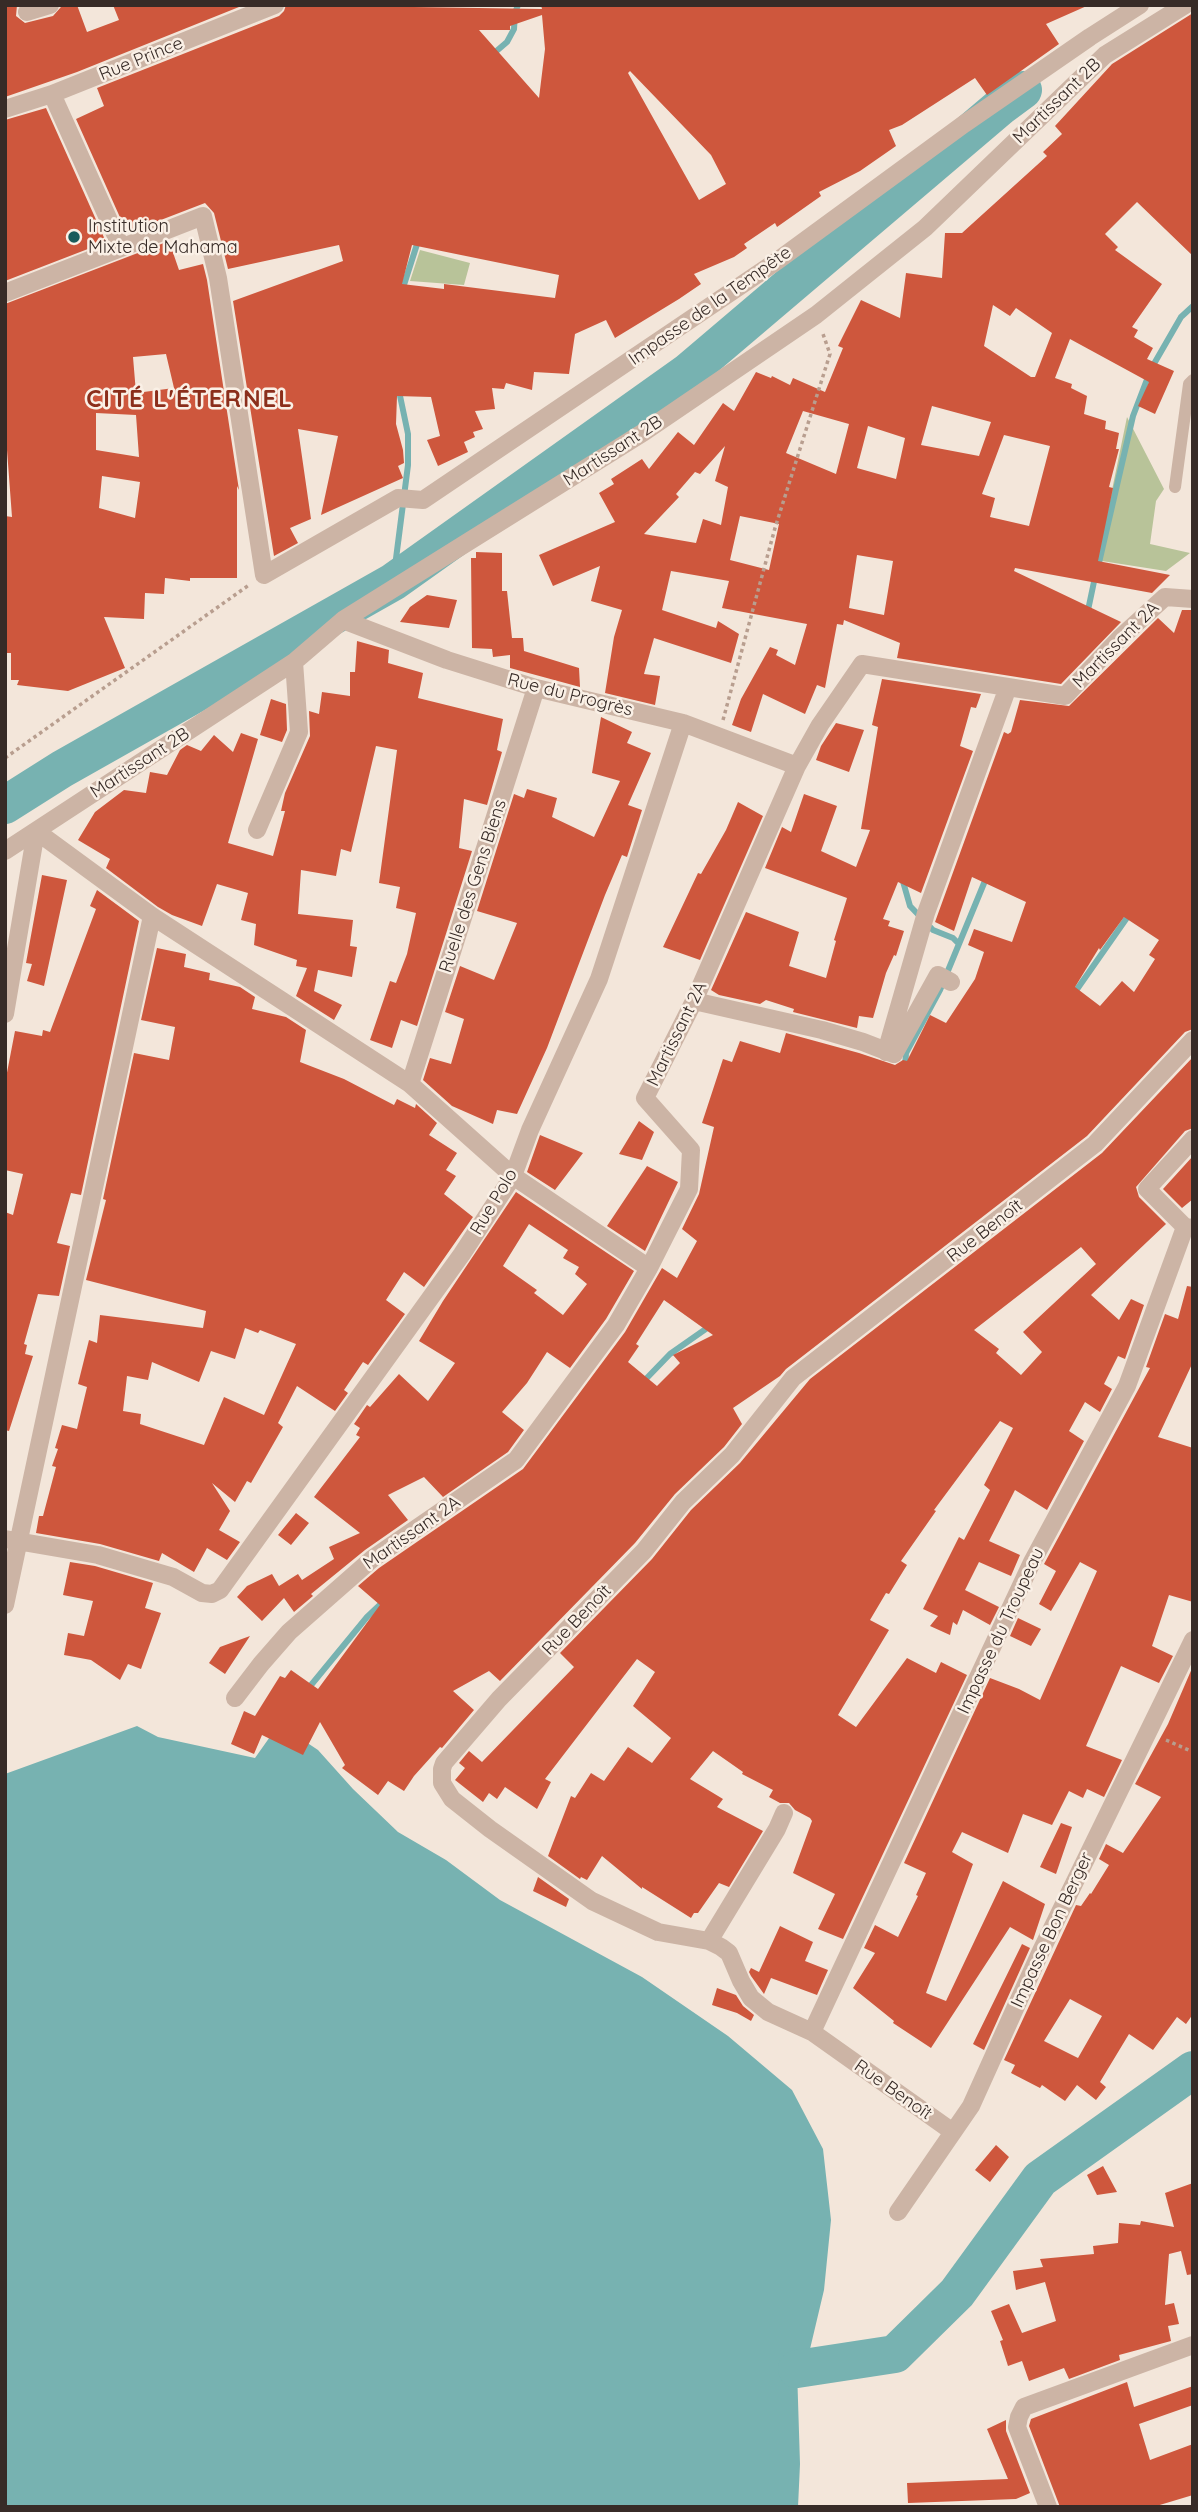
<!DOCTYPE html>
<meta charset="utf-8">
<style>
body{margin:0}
#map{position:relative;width:1198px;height:2512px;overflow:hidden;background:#f3e6da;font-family:Quicksand,sans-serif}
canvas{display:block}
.frame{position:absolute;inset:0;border:7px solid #372b27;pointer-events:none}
</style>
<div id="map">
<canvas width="1198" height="2512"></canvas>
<div class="frame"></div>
</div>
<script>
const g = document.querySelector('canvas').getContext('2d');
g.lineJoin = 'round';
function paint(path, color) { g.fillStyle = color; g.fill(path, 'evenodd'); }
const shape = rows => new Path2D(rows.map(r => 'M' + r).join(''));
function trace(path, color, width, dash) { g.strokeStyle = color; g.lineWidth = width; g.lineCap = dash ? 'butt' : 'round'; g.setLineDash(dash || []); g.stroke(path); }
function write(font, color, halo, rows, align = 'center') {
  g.font = font + ' Quicksand,sans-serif'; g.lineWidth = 5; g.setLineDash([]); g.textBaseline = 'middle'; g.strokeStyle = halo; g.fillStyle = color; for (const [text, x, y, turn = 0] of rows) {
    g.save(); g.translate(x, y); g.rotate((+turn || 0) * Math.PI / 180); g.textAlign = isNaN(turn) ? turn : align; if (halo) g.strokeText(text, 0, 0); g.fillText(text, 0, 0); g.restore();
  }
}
paint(shape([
 [420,250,470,263,464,285,410,281],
 [1127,417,1164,489,1156,501,1150,544,1190,553,1166,571,1102,561,1097,563]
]), '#b8c399');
paint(shape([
 [279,1724,318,1750,353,1789,398,1832,446,1860,500,1900,642,1977,728,2036,792,2090,823,2149,831,2220,824,2290,810,2349,797,2369,800,2464,798,2507,5,2507,5,1774,137,1726,158,1737,255,1758]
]), '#77b2b1');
trace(shape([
 [493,54,507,42,514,29,515,13,518,5],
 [402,291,419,238],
 [1098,567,1133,416,1151,369,1181,317,1193,306],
 [393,582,408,465,408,434,399,391],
 [1087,615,1095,577],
 [902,878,910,906,933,930,953,938,958,943],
 [1073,995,1131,912],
 [905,1068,906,1053,940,990,987,876],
 [643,1382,670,1354,710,1326],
 [307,1690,367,1617,385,1600]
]), '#77b2b1', 6);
trace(shape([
 [5,805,62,769,393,582,688,372,1000,107,1023,90],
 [797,2369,895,2354,957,2293,1040,2179,1193,2070]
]), '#77b2b1', 38);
paint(shape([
 [5,5,17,5,16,16,25,23,53,16,61,7,67,5,77,5,87,32,119,20,113,5,244,5,77,72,5,97],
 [286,5,542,9,541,5,1089,5,1046,24,1059,44,987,95,975,78,902,125,889,130,896,146,860,171,819,192,821,196,777,227,775,223,744,244,747,248,734,257,694,274,701,284,679,299,615,338,606,320,575,334,569,374,534,372,532,390,506,383,504,389,492,388,495,409,475,411,483,429,473,432,475,437,464,442,468,452,438,466,427,440,440,436,431,397,397,396,396,424,403,450,404,463,398,466,403,478,321,515,338,436,298,429,311,519,290,528,298,543,274,556,233,301,343,261,339,245,228,269,214,213,205,203,127,233,76,119,104,106,97,88,279,16,284,11],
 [542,15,545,49,539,98,479,30,510,30,510,26],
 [630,71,711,155,726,184,699,200,628,73],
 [412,245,559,275,555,298,444,284,444,289,402,284],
 [1193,13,1193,256,1137,202,1105,234,1118,247,1115,250,1162,284,1132,327,1138,330,1134,337,1153,348,1147,359,1174,371,1155,414,1138,406,1149,382,1070,339,1055,378,1072,384,1071,388,1087,396,1084,414,1106,421,1105,429,1119,433,1116,449,1119,449,1109,487,1113,488,1098,561,1170,575,1152,593,1015,568,1014,571,1121,622,1061,684,897,658,900,643,844,620,843,625,837,624,825,688,817,685,805,714,763,694,751,732,732,725,741,699,770,647,778,650,776,655,795,665,807,624,722,608,729,581,671,571,662,610,716,628,718,621,739,634,731,663,654,638,644,674,660,676,655,705,605,693,614,637,622,610,591,601,600,566,553,586,539,555,615,522,599,493,614,484,611,479,642,459,649,469,678,432,694,445,723,403,734,411,756,372,771,378,772,376,790,385,793,378,825,392,843,348,838,346,861,300,900,318,906,273,942,278,945,233,962,233,1047,156,1043,152,1062,134,1055,126,1112,64],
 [993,305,1010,316,1016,308,1052,333,1035,377,1031,377,984,346],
 [932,406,991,422,979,456,921,445],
 [803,411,849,424,836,474,786,453],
 [868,426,905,438,896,479,857,468],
 [1004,435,1050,446,1029,526,990,517,995,498,982,494],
 [725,446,715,481,728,487,721,525,703,519,696,543,644,534,679,497,676,494,695,472,700,474],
 [740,516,779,524,769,570,730,560],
 [857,555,893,561,884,615,849,608],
 [46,108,106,242,5,281,5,120],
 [169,241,179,270,203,264,207,280,239,490,237,486,237,578,190,578,190,581,165,578,164,594,145,593,144,619,104,617,125,668,68,691,17,685,19,680,11,680,11,653,5,653,5,516,12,517,7,450,5,304],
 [166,354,174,388,136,393,133,357],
 [96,413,136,415,139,457,96,450],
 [102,476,140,482,135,518,99,508],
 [476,552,502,553,502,591,507,591,512,638,523,638,524,651,579,668,580,687,510,668,510,655,493,657,492,649,472,648,471,558,476,558],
 [427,595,457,600,449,628,400,622,410,607],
 [1182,610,1193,610,1193,1029,1185,1032,1087,1136,786,1369,780,1376,733,1408,742,1424,724,1447,675,1494,635,1543,500,1681,489,1671,453,1691,474,1710,442,1748,440,1747,414,1776,404,1791,388,1781,378,1795,342,1768,345,1765,320,1722,303,1755,262,1735,254,1754,231,1744,244,1711,255,1716,280,1676,285,1678,291,1670,318,1689,380,1605,358,1586,379,1568,523,1469,625,1332,662,1268,677,1278,697,1241,682,1229,699,1194,714,1127,702,1123,723,1059,732,1062,740,1041,780,1053,786,1033,859,1053,895,1065,903,1060,907,1061,930,1015,946,1023,975,979,984,952,968,945,974,929,1012,942,1026,902,972,877,954,931,935,922,1004,732,1008,734,1011,732,1020,700,1069,706,1158,618,1174,633],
 [1124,917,1159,940,1149,955,1155,959,1134,992,1122,981,1100,1006,1075,987,1099,948,1100,950],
 [664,1300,713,1335,673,1355,680,1363,657,1386,628,1362,639,1346,636,1344],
 [357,641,389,650,388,663,423,673,418,698,503,719,497,750,502,752,487,805,464,799,459,848,472,851,417,1026,401,1020,392,1048,370,1040,390,981,396,983,407,954,416,913,396,908,400,887,379,883,397,750,376,746,351,852,341,849,336,876,301,870,298,914,353,920,350,946,357,947,352,977,318,970,314,991,342,1005,334,1020,296,996,307,968,296,966,297,960,254,945,256,924,241,920,248,893,217,884,202,926,172,915,158,907,106,868,110,859,78,840,95,812,124,790,146,793,150,772,167,775,180,750,187,745,201,751,214,735,233,752,241,733,258,739,228,843,273,856,285,811,281,811,285,793,310,736,309,711,319,714,322,692,350,696,350,672,355,672],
 [882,679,981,694,976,708,971,707,960,746,973,751,921,893,898,882,883,919,890,921,888,926,904,931,896,956,894,955,886,973,873,1018,859,1016,857,1028,793,1012,794,1009,766,1000,760,1004,719,995,711,990,746,912,799,932,789,966,826,978,836,941,834,940,847,898,765,868,782,827,791,832,804,794,837,806,821,851,856,867,870,830,861,829,878,727,872,725],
 [271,699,286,704,287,730,282,742,260,735],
 [601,717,632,732,627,743,651,753,628,805,642,810,627,857,622,855,605,895,547,1048,517,1114,497,1110,493,1124,452,1106,423,1080,430,1058,451,1064,464,1019,445,1012,460,966,494,980,517,923,477,911,514,794,524,798,527,789,557,798,552,817,594,837,620,781,592,773],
 [836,723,864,730,849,772,816,760,821,746],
 [738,802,763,816,700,960,663,947,698,873,701,874,726,830],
 [42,875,67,880,44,986,27,981,32,964,26,963],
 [97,890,139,921,81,1195,71,1193,57,1243,70,1246,59,1296,38,1294,24,1344,27,1345,25,1354,33,1356,9,1431,5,1430,5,1212,13,1215,23,1174,5,1170,5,1083,15,1031,42,1036,43,1030,50,1032,96,909,90,906],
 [157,948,186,954,184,967,210,973,209,980,240,987,255,997,252,1009,286,1017,306,1030,300,1062,344,1079,394,1105,397,1099,415,1108,416,1104,437,1123,429,1135,457,1153,446,1170,456,1176,444,1194,473,1217,424,1287,404,1272,386,1300,405,1314,368,1365,363,1362,344,1390,348,1393,335,1411,297,1386,278,1423,283,1427,251,1483,247,1481,235,1502,212,1483,230,1511,219,1530,240,1542,227,1560,207,1548,194,1572,162,1553,159,1561,100,1544,36,1533,39,1516,43,1516,56,1467,52,1466,58,1449,55,1448,62,1425,77,1429,87,1387,78,1384,89,1340,97,1343,100,1315,203,1328,206,1311,86,1280,106,1200,103,1199,134,1053,169,1060,175,1027,141,1020],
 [245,1328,258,1333,260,1330,296,1344,264,1415,224,1397,204,1445,140,1424,141,1414,123,1411,127,1376,148,1380,152,1362,199,1382,211,1351,235,1359],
 [1193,1057,1193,1128,1185,1131,1136,1187,1139,1197,1166,1224,1091,1295,1119,1320,1131,1299,1144,1305,1125,1359,1118,1356,1104,1384,1112,1389,1100,1412,1085,1402,1069,1431,1084,1441,1047,1510,1015,1490,989,1541,1020,1555,1011,1576,979,1562,965,1590,999,1607,990,1625,963,1610,957,1625,953,1622,950,1635,930,1626,938,1616,923,1609,959,1537,964,1540,990,1490,984,1485,1013,1428,1000,1421,934,1510,936,1511,901,1561,907,1565,889,1594,886,1593,870,1620,889,1630,838,1715,856,1727,907,1658,936,1673,941,1662,967,1675,843,1939,818,1929,835,1894,793,1873,812,1821,810,1818,795,1810,789,1803,780,1803,769,1797,773,1790,742,1774,743,1772,713,1751,690,1779,723,1799,717,1807,763,1831,729,1887,719,1883,698,1913,694,1913,691,1918,642,1887,642,1889,602,1856,587,1880,581,1877,580,1879,548,1856,571,1796,575,1798,591,1773,604,1781,628,1747,652,1763,671,1738,633,1706,655,1672,637,1659,545,1779,551,1782,537,1809,505,1787,497,1799,489,1793,483,1802,455,1780,465,1768,459,1763,469,1751,482,1762,574,1667,560,1653,652,1559,691,1510,740,1463,810,1379,1102,1153],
 [1081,1247,1096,1264,1023,1332,1042,1352,1021,1375,996,1353,999,1349,974,1330],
 [639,1121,654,1132,642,1160,619,1154],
 [540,1135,583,1153,555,1190,527,1172],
 [1193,1156,1193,1199,1182,1208,1163,1189],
 [647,1166,678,1182,645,1251,607,1226],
 [516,1192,634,1271,606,1319,570,1368,547,1352,527,1383,502,1412,524,1430,508,1452,443,1497,424,1477,388,1495,408,1520,365,1550,311,1594,313,1596,294,1612,284,1598,262,1621,237,1597,247,1586,272,1574,279,1586,298,1574,302,1580,334,1559,329,1547,360,1533,314,1497,360,1437,356,1435,360,1428,354,1424,367,1405,370,1407,399,1374,428,1401,450,1370,455,1363,419,1341,443,1301],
 [529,1224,568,1250,563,1258,579,1267,575,1274,587,1284,563,1315,534,1293,537,1290,503,1266],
 [1187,1286,1193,1287,1193,1362,1158,1437,1193,1448,1193,1602,1169,1595,1152,1646,1173,1656,1159,1683,1121,1666,1086,1746,1122,1760,1104,1797,1087,1789,1083,1798,1069,1791,1052,1825,1023,1814,1008,1853,962,1832,952,1852,973,1864,926,1993,946,2001,1003,1881,1045,1904,1033,1940,1010,1927,931,2048,893,2023,894,2021,853,1988,875,1953,864,1948,875,1925,898,1937,918,1896,916,1895,926,1873,904,1863,990,1678,1019,1689,1040,1700,1097,1571,1080,1562,1051,1611,1039,1604,1056,1571,1044,1564,1150,1368,1146,1367,1165,1314,1178,1319],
 [296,1513,309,1523,291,1545,278,1535],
 [70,1562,95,1566,153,1583,145,1608,161,1613,141,1669,128,1664,120,1680,91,1660,64,1655,68,1633,84,1636,93,1601,63,1595],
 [1018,1618,1041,1629,1031,1646,1010,1636],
 [250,1636,225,1674,209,1663,220,1647],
 [1193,1666,1193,2014,1186,2024,1177,2017,1153,2050,1129,2034,1100,2082,1106,2087,1096,2100,1077,2085,1065,2101,1042,2085,1040,2088,1011,2073,1015,2065,1004,2060,1076,1905,1081,1906,1090,1893,1091,1894,1109,1865,1099,1859,1106,1844,1123,1853,1161,1797,1135,1784,1168,1724],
 [1070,1999,1102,2016,1078,2058,1044,2041],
 [1061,1823,1072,1827,1056,1874,1040,1867],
 [538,1877,569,1899,566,1907,533,1891],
 [780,1926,813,1942,805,1961,828,1970,817,1995,771,1978,764,1994,751,1976,749,1972,751,1968,759,1972],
 [1022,1944,1030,1948,984,2050,973,2044],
 [717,1988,736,1995,743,2006,754,2015,751,2021,737,2013,712,2005],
 [996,2145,1009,2157,990,2182,975,2170],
 [1103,2166,1117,2192,1097,2195,1087,2175],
 [1193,2183,1193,2274,1187,2275,1181,2251,1169,2254,1165,2305,1174,2303,1179,2324,1168,2326,1171,2341,1119,2355,1120,2360,1069,2379,1064,2368,1029,2381,1022,2361,1008,2366,1000,2341,1003,2340,991,2311,1009,2304,1022,2333,1056,2321,1045,2282,1016,2290,1013,2271,1043,2267,1040,2259,1094,2254,1093,2246,1118,2243,1119,2223,1140,2225,1141,2221,1174,2227,1165,2193],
 [1127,2382,1134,2407,1193,2386,1193,2405,1139,2424,1150,2460,1193,2444,1193,2495,1153,2507,1060,2507,1029,2426,1031,2419],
 [1006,2420,1006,2431,1030,2493,1016,2499,908,2503,907,2483,1008,2479,987,2429]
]), '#ce573d');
trace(shape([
 [723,720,775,528,830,354,823,334],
 [5,758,249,585],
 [1166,1740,1193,1752]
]), '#b89e8f', 3.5, [3.5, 3.5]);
trace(shape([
 [1175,487,1189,384,1193,380]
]), '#ccb4a5', 12);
trace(shape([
 [27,12,50,5],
 [52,94,121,247],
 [5,109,52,94,275,5],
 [5,293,203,216,218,278,264,575,398,498,423,500,777,261,964,124,1090,37,1140,5],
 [343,620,447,660,536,688,683,723,797,766],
 [257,830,299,732,294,662],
 [5,851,294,662,343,620,644,432,816,315,925,228,1105,55,1185,5],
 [694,1001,822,1030,863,1042,894,1054,938,975,951,982],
 [5,1014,36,831,152,916,410,1084,513,1176,649,1268],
 [886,1052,926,913,1008,687],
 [410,1084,536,688],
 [1193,1139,1147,1189,1185,1227,1193,1228],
 [5,1539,98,1555,173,1577,202,1593,212,1594,220,1590,462,1254,513,1176,530,1130,599,979,683,723],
 [5,1605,152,916],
 [235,1698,261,1664,289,1632,372,1559,516,1460,616,1325,649,1268,689,1189,691,1150,645,1098,694,1001,797,766,820,725,862,664,1065,696,1120,638,1165,597,1193,599],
 [709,1941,777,1829,784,1813],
 [812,2032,1032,1562,1127,1386,1185,1227],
 [953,2132,812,2032,768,2012,751,1998,741,1981,729,1953,721,1947,709,1941,658,1932,592,1901,490,1829,452,1799,442,1783,442,1769,444,1763,499,1699,644,1551,683,1502,732,1455,793,1378,1095,1144,1193,1040],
 [898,2212,971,2106,1041,1951,1193,1640],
 [1048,2507,1017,2427,1019,2417,1024,2407,1193,2345]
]), '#ccb4a5', 18);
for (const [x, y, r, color] of [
 [74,237,7,"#1a5b5b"]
]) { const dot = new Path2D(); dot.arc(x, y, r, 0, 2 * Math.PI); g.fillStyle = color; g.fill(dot); trace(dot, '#faf0e6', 2.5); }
write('18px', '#372b27', '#faf0e6', [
 ["Rue Prince",141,59,-22],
 ["Martissant 2B",1057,101,-44],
 ["Impasse de la Tempête",710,306,-35],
 ["Martissant 2B",613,451,-33],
 ["Martissant 2A",1116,645,-45],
 ["Rue du Progrès",570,695,14],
 ["Martissant 2B",140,763,-33],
 ["Ruelle des Gens Biens",473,886,-72],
 ["Martissant 2A",677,1034,-64],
 ["Rue Polo",494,1202,-59],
 ["Rue Benoît",985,1231,-38],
 ["Martissant 2A",412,1533,-35],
 ["Rue Benoît",577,1620,-46],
 ["Impasse du Troupeau",1001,1631,-65],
 ["Impasse Bon Berger",1052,1930,-65],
 ["Rue Benoît",893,2090,35]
]);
write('18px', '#372b27', '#faf0e6', [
 ["Institution",88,227],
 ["Mixte de Mahama",88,248]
], 'left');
g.letterSpacing = '2px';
write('bold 24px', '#8b2e1b', '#faf0e6', [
 ["CITÉ L'ÉTERNEL",190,400]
]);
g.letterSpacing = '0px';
</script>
